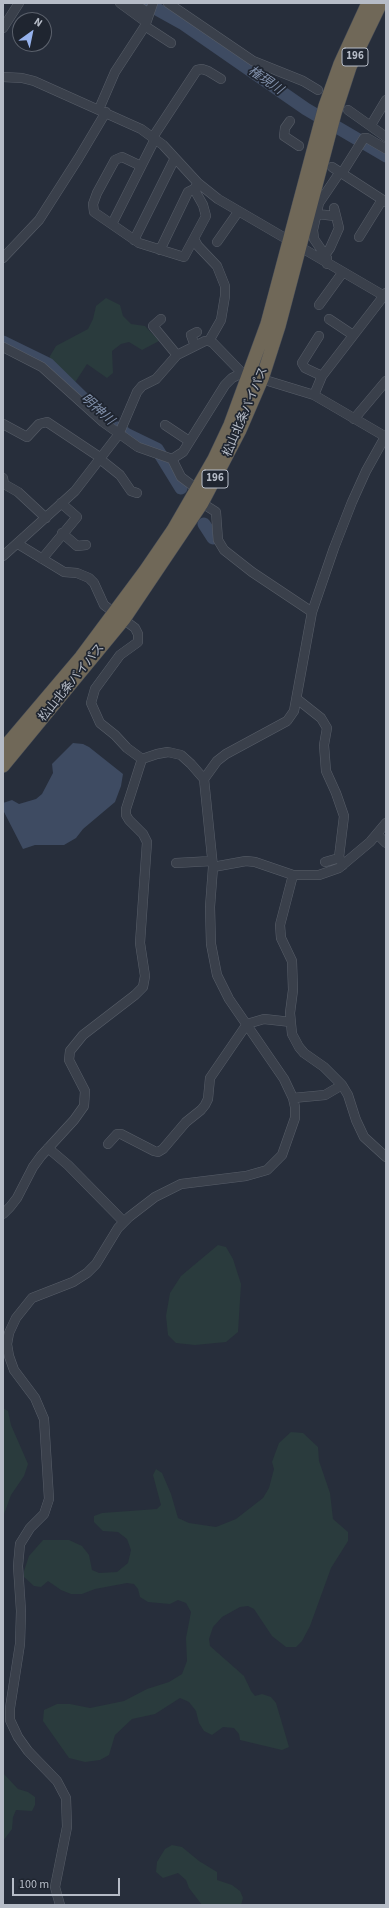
<!DOCTYPE html>
<meta charset="utf-8">
<style>
body{margin:0}
#map{position:relative;width:389px;height:1908px;overflow:hidden;background:#272e3b;font-family:"Source Sans 3",sans-serif}
canvas{display:block}
.frame{position:absolute;inset:0;border:4px solid #b6bcc7;pointer-events:none}
.north{position:absolute;left:12px;top:12px;width:40px;height:40px;box-sizing:border-box;background:#1f2530;border:1px solid #5b616c;border-radius:50%;rotate:33deg;font-size:11px;font-weight:700;line-height:16px;text-align:center;color:#b6bcc7}
.north::after{content:'';display:block;margin:auto;width:14px;height:18px;background:#96b2ec;clip-path:polygon(50% 0,100% 100%,50% 72%,0 100%)}
.scale{position:absolute;left:12px;top:1878px;width:108px;height:18px;box-sizing:border-box;border:2px solid #b6bcc7;border-top:0;padding-left:5px;font-size:12px;line-height:14px;white-space:nowrap;color:#b6bcc7;-webkit-text-stroke:3px #1f2530;paint-order:stroke}
</style>
<div id="map">
<canvas width="389" height="1908"></canvas>
<div class="frame"></div>
<div class="north">N</div>
<div class="scale">100 m</div>
</div>
<script>
const g = document.querySelector('canvas').getContext('2d');
g.lineJoin = 'round';
function paint(path, color) { g.fillStyle = color; g.fill(path, 'evenodd'); }
const shape = rows => new Path2D(rows.map(r => 'M' + r).join(''));
function trace(path, color, width, dash) { g.strokeStyle = color; g.lineWidth = width; g.lineCap = dash ? 'butt' : 'round'; g.setLineDash(dash || []); g.stroke(path); }
function write(font, color, halo, rows, align = 'center') {
  g.font = font + ' "Source Sans 3","Noto Sans JP",sans-serif'; g.lineWidth = 3.5; g.setLineDash([]); g.textBaseline = 'middle'; g.strokeStyle = halo; g.fillStyle = color; for (const [text, x, y, turn = 0] of rows) {
    g.save(); g.translate(x, y); g.rotate((+turn || 0) * Math.PI / 180); g.textAlign = isNaN(turn) ? turn : align; if (halo) g.strokeText(text, 0, 0); g.fillText(text, 0, 0); g.restore();
  }
}
paint(shape([
 [106,298,120,305,123,316,131,324,145,326,159,341,142,350,129,342,121,344,112,351,113,373,107,378,87,364,74,384,50,361,50,356,56,346,88,329,93,319,96,306],
 [218,1245,226,1247,233,1259,241,1284,238,1332,226,1342,195,1345,176,1343,168,1335,166,1316,170,1293,181,1276],
 [3,1408,8,1411,11,1425,28,1464,24,1476,11,1495,3,1517],
 [291,1432,303,1433,318,1447,319,1461,330,1493,333,1519,348,1532,348,1541,331,1568,310,1626,302,1641,296,1647,286,1647,272,1636,254,1609,248,1606,240,1607,222,1617,213,1627,209,1639,210,1646,244,1676,251,1691,255,1696,262,1694,271,1697,276,1703,289,1747,282,1750,240,1740,239,1734,234,1728,223,1727,212,1735,204,1731,199,1723,196,1711,189,1702,180,1698,155,1714,132,1719,115,1735,109,1755,100,1760,85,1762,69,1758,43,1721,44,1710,57,1704,70,1704,90,1708,124,1701,147,1689,169,1682,182,1674,187,1661,186,1638,191,1612,186,1603,178,1600,170,1604,148,1602,140,1597,138,1589,134,1584,127,1583,95,1589,82,1594,71,1594,61,1590,48,1581,41,1587,34,1586,24,1577,24,1571,29,1556,43,1540,69,1540,82,1546,89,1555,92,1570,99,1573,117,1572,128,1563,131,1550,127,1539,118,1532,103,1531,94,1522,94,1516,102,1513,157,1509,161,1505,153,1475,156,1469,162,1473,171,1494,178,1518,189,1523,216,1527,236,1519,263,1498,269,1488,274,1469,272,1462,279,1443],
 [3,1773,18,1789,28,1792,35,1797,35,1805,32,1811,16,1810,13,1817,12,1829,3,1841],
 [172,1845,182,1847,199,1861,217,1872,217,1880,232,1885,240,1891,243,1898,241,1905,202,1905,189,1888,186,1880,178,1873,163,1878,156,1872,157,1862,165,1849]
]), '#2a3b3d');
paint(shape([
 [73,743,83,744,89,747,123,774,121,786,115,802,83,829,76,838,64,845,35,845,23,849,3,810,3,803,12,800,19,804,36,799,42,794,53,773,52,764]
]), '#3e4b62');
trace(shape([
 [146,3,182,23,306,109,386,156],
 [3,342,48,364,96,411],
 [118,428,126,434,157,449,181,488],
 [204,524,213,538]
]), '#3e4b62', 13);
const minor = shape([
 [120,3,146,22],
 [133,3,149,13],
 [168,3,253,61,303,81,318,90],
 [145,26,171,43],
 [3,28,19,3],
 [3,77,22,78,34,81,141,129,163,145,198,183,218,199,386,297],
 [99,109,115,72,145,26,153,3],
 [348,110,386,137],
 [290,121,285,128,284,136,299,146],
 [371,125,386,100],
 [153,137,197,70,202,69,208,71,221,79],
 [141,166,122,157,115,160,97,193,93,204,94,212,139,243,184,257,206,216,203,205,194,189,198,183],
 [332,167,386,202],
 [342,173,364,138,367,138,386,149],
 [317,214,335,216],
 [112,224,155,139],
 [359,237,382,200],
 [194,239,198,246,217,266,225,286,225,296,221,320,209,341],
 [134,240,175,158],
 [217,242,238,212],
 [160,250,188,192,194,189],
 [325,255,330,248,339,228,334,208],
 [3,258,39,220,78,159,106,112],
 [327,264,327,258,314,239,313,230,319,203,340,172],
 [319,305,343,272],
 [161,319,153,326,177,355],
 [329,319,353,335],
 [319,336,302,363,305,368,322,376],
 [195,346,191,335,197,332],
 [3,347,42,367,103,422,138,447,172,459,183,452,225,385,232,378,242,373],
 [314,395,322,376,386,293],
 [354,419,386,381],
 [3,424,27,437,39,424,47,422,101,458],
 [165,425,189,441],
 [100,459,120,475,131,491,137,493],
 [172,459,181,477,197,489],
 [3,478,4,484,18,492,46,518],
 [202,503,216,512,218,540,224,550,252,572,312,612],
 [62,533,77,546,86,545],
 [18,544,64,572,77,573,89,578,94,583,104,605,135,628,138,634,138,642,120,655,95,689,91,703,100,723,115,735,127,748,142,759],
 [3,556,75,491,119,434,137,392,142,386,156,379,177,355,205,341,209,341,213,343,242,373,314,395,386,437],
 [42,559,77,517,61,503],
 [297,699,321,718,327,728,324,745,326,771,336,793,344,816,339,857,343,865],
 [204,779,217,761,226,754,287,721,294,711,312,612,334,548,352,502,366,471,385,437],
 [377,834,386,843],
 [325,862,339,858],
 [176,863,212,861],
 [213,867,246,861,255,862,293,875,319,875,339,868,370,842,386,823],
 [293,875,280,925,281,938,292,961,293,990,290,1013,292,1034,299,1047,304,1053,324,1067,342,1085,348,1095,356,1120,364,1137,386,1157],
 [293,1098,325,1095,342,1085],
 [108,1144,117,1134,121,1134,154,1151,158,1152,163,1149,186,1122,201,1110,205,1105,208,1099,210,1078,247,1024,264,1019,291,1022],
 [48,1148,68,1165,124,1222],
 [3,1214,10,1207,17,1198,33,1167,41,1156,74,1120,84,1106,85,1091,69,1060,70,1051,83,1035,135,995,143,987,145,976,140,943,147,842,143,834,129,820,126,815,126,809,142,759],
 [60,1905,55,1887,67,1827,66,1798,57,1781,28,1751,18,1737,10,1720,10,1708,20,1644,21,1611,18,1566,20,1544,30,1528,44,1514,49,1499,44,1419,35,1398,14,1370,9,1356,7,1344,9,1333,16,1318,32,1298,73,1282,87,1273,96,1264,118,1228,129,1217,155,1197,181,1184,246,1176,267,1170,282,1155,295,1118,295,1107,293,1098,284,1079,229,999,217,975,211,944,210,907,213,867,204,779,191,764,181,755,168,752,157,754,142,759]
]);
const highway = shape([
 [3,749,81,657,145,571,173,530,214,459,230,425,267,324,325,106,340,64,368,3],
 [3,766,124,619,202,503,240,430,262,379,279,326,335,113,350,67,381,3]
]);
trace(minor, '#585e69', 10);
trace(highway, '#454b56', 14);
trace(minor, '#3a404b', 9);
trace(highway, '#706858', 13);
for (const [x, y, w] of [
 [355,57,26],
 [215,479,26]
]) { const box = new Path2D(); box.roundRect(x - w / 2, y - 9, w, 18, 3); g.fillStyle = '#1f2530'; g.fill(box); trace(box, '#b6bcc7', 1); }
write('bold 11px', '#b6bcc7', null, [
 ["196",355,57],
 ["196",215,479]
]);
write('12px', '#b6bcc7', '#1f2530', [
 ["松山北条バイパス",246,412,-67],
 ["松山北条バイパス",72,683,-51]
]);
write('italic 13px', '#8190aa', '#1f2530', [
 ["権現川",265,81,35],
 ["明神川",97,410,42]
]);
</script>
